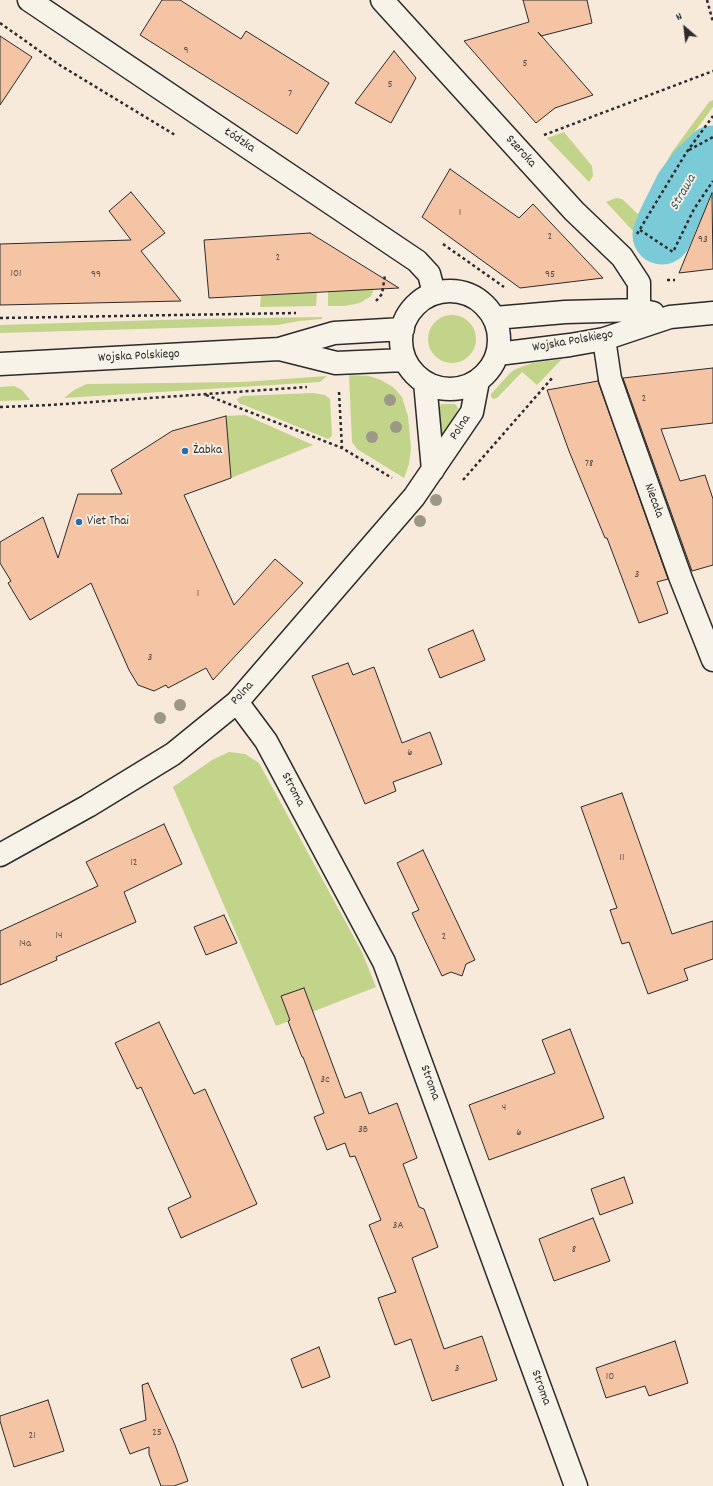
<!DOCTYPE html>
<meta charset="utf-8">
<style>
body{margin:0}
#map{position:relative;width:713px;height:1486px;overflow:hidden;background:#f7eadb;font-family:Dekko,sans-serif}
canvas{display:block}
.north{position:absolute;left:665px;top:8px;width:40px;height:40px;-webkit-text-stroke:3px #f7f3e8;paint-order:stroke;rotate:332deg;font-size:11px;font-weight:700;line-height:16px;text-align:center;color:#2b2b2b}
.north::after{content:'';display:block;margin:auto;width:14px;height:18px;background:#2b2b2b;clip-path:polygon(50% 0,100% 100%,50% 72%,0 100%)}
</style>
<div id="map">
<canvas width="713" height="1486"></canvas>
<div class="north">N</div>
</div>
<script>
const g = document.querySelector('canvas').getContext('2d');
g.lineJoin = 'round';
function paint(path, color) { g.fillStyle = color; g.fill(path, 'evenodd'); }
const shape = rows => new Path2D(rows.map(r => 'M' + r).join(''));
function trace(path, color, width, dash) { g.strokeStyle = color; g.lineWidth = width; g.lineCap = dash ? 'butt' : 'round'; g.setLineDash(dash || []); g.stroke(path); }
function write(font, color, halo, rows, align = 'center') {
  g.font = font + ' Dekko,sans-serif'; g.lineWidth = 3.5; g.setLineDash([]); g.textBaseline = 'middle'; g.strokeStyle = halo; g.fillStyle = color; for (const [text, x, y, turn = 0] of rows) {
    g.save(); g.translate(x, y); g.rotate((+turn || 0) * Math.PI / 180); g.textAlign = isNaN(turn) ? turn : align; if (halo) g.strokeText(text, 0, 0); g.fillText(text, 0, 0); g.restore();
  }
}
paint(shape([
 [713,100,713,107,678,154,633,231,606,202,616,198,622,199,638,214,672,152,709,102],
 [564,132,592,166,593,176,589,182,547,138],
 [374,289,371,296,360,303,344,306,328,306,328,291],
 [317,292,316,306,260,307,261,295],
 '428 339a24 24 0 1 1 48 0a24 24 0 1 1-48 0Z',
 [322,317,322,319,299,321,278,325,0,333,0,325,194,319],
 [562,359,537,385,522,372,497,398,493,399,491,396,491,394,511,372,516,369,532,363],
 [349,375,369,376,381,380,393,387,402,397,408,416,411,448,409,464,404,478,357,449,352,442],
 [327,376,320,382,64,398,74,390,87,384,243,382],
 [14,386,22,390,30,400,0,401,0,387],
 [313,393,325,395,330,399,332,435,331,437,328,439,239,403,237,399,242,396],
 [442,404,455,404,458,408,444,452,438,424,438,407],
 [245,415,313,445,231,478,226,416],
 [229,752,245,754,259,763,362,952,376,987,276,1026,173,787,212,760]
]), '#c1d489');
trace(shape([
 [662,235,669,218,684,188,698,169,713,155]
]), '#7bcad7', 59);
const building = shape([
 [162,0,180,0,241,39,246,31,329,83,297,134,140,35,162,0],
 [523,0,587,0,592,23,541,36,538,32,593,95,555,108,536,123,464,41,529,22,523,0],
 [0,36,32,57,0,105,0,36],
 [394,51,416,78,391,123,355,103,394,51],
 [450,169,519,218,533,204,603,278,520,288,422,217,450,169],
 [131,192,165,233,141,251,181,301,0,305,0,244,131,240,109,211,131,192],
 [712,193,713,269,679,273,712,193],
 [310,233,399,288,209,298,204,240,310,233],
 [713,368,713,423,661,429,680,481,705,475,713,499,713,565,692,571,623,378,713,368],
 [598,381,668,579,657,582,668,613,639,623,607,538,605,538,569,451,547,390,598,381],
 [226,416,231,478,184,495,234,605,275,559,303,583,213,680,206,668,168,688,166,685,154,691,138,685,129,670,91,583,30,620,8,583,11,581,0,563,0,542,43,517,58,558,78,494,122,494,111,470,172,431,226,416],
 [473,630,485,660,440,678,428,649,473,630],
 [348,663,353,675,374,667,402,743,430,732,442,764,393,782,396,791,365,804,312,676,348,663],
 [622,793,672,934,713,921,713,959,684,969,688,980,648,994,629,942,622,944,610,910,617,908,581,807,622,793],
 [164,824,182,864,124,892,136,922,56,957,57,960,0,985,0,931,98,886,86,862,164,824],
 [423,850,475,960,466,964,462,976,451,972,442,976,412,913,419,910,397,863,423,850],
 [224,915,237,943,206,955,194,927,224,915],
 [304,988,345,1098,361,1092,369,1114,397,1103,417,1158,403,1164,419,1207,424,1209,438,1247,412,1258,444,1349,482,1336,497,1380,432,1401,411,1339,395,1345,378,1298,396,1292,369,1225,381,1220,355,1156,350,1157,345,1143,327,1150,314,1117,324,1113,303,1057,302,1057,288,1021,290,1020,281,996,304,988],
 [159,1022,194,1094,205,1089,257,1204,181,1238,168,1208,191,1197,141,1087,137,1089,115,1043,159,1022],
 [570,1029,604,1118,489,1160,469,1105,555,1073,542,1040,570,1029],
 [624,1177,633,1203,600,1215,591,1189,624,1177],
 [593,1218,610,1261,554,1281,539,1239,593,1218],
 [675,1341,688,1383,649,1396,645,1386,606,1398,596,1368,675,1341],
 [319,1347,330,1377,302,1388,291,1359,319,1347],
 [148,1383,175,1445,188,1481,174,1486,161,1486,149,1454,149,1447,130,1454,120,1429,146,1420,142,1385,148,1383],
 [48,1400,64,1451,14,1467,0,1421,0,1416,48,1400]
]);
paint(building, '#f5c4a5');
trace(building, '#2b2b2b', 1);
const minor = shape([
 [29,0,417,261,429,274,434,293],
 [382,0,574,211,622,257,639,283,639,310],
 '401 340a49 49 0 1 1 98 0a49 49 0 1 1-98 0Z',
 [495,318,565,312,639,310,653,313],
 [604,339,610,379,624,419,681,579,713,660],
 [280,349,336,363,405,360],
 [498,354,570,345,604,339,670,317,713,313],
 [0,364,279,349,334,333,403,329],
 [425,382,433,470],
 [237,702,266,741,384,962,576,1486],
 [0,855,88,806,173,754,237,702,414,497,472,412,478,381]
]);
trace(minor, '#2b2b2b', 25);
trace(shape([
 [707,0,713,22],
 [0,23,58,64,175,135],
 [544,135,713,71],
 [689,150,713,137],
 [640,230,673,252,694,209,713,181],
 [637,234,686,153,713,116],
 [443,244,504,287],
 [667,280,675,280],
 [376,301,382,294,385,275],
 [0,318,296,313],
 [339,392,342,448,392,478],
 [206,395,342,448],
 [0,407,50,405,307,387],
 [463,480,553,377]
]), '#2b2b2b', 2.5, [3, 3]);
trace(minor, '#f7f3e8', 22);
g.fillStyle = '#9b9887';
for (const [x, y] of [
 [390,400],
 [396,427],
 [372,437],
 [436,500],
 [420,521],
 [180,705],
 [160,718]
]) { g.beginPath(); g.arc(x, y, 6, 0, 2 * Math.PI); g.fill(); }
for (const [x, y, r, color] of [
 [185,451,4,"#1f6fb2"],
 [79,522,4,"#1f6fb2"]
]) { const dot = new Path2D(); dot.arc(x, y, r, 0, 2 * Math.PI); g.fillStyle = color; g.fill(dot); trace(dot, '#f7f3e8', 1.5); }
write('11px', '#5e514a', null, [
 ["9",186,51],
 ["5",525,64],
 ["5",390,85],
 ["7",290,94],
 ["1",460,213],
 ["2",550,237],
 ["93",703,240],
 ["2",278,258],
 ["101",16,274],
 ["99",96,275],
 ["95",550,275],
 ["2",644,399],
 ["78",589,464],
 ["3",637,575],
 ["1",198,594],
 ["3",150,658],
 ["6",410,753],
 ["11",622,858],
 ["12",134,863],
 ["14",59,936],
 ["2",444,937],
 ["14a",25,944],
 ["3c",325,1080],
 ["4",504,1108],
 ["3B",363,1130],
 ["6",519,1133],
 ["3A",398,1226],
 ["8",574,1250],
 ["3",457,1369],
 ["10",610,1377],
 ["25",157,1433],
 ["21",32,1436]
]);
write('13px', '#2b2b2b', '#f7f3e8', [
 ["Łódzka",239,141,34],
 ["Szeroka",520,152,48],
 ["Wojska Polskiego",573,342,-10],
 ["Wojska Polskiego",139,357,-3],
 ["Polna",461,428,-57],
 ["Niecała",653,501,70],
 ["Polna",243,694,-47],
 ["Stroma",292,790,62],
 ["Stroma",429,1083,70],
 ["Stroma",540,1388,70]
]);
write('13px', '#2b2b2b', '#f7f3e8', [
 ["Żabka",193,451],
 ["Viet Thai",87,522]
], 'left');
write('italic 14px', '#435b5f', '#f7f3e8', [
 ["Strawa",684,193,-60]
]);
</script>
